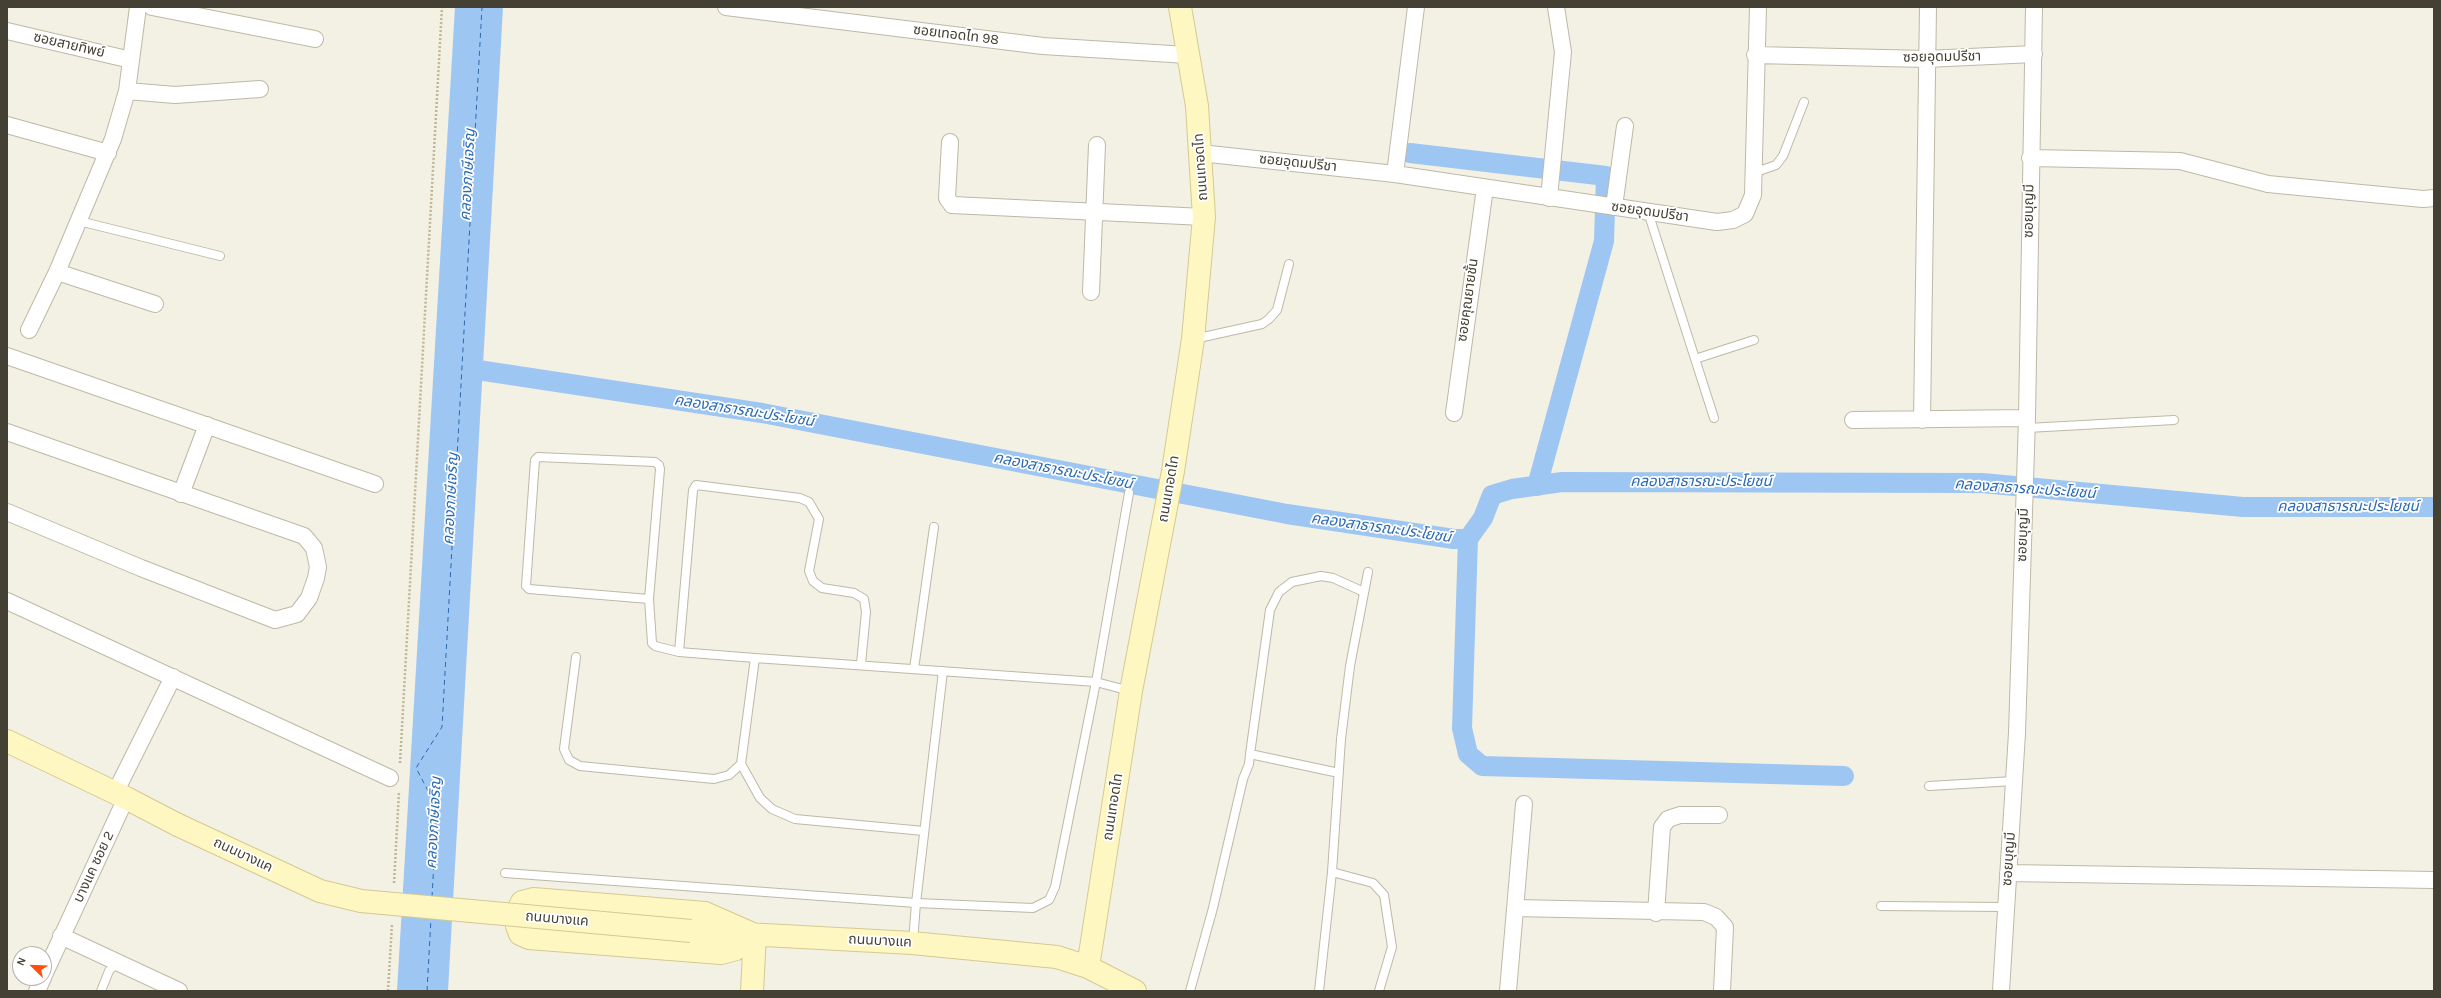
<!DOCTYPE html>
<meta charset="utf-8">
<style>
body{margin:0}
#map{position:relative;width:2441px;height:998px;overflow:hidden;background:#f3f0e4;font-family:Karla,sans-serif}
canvas{display:block}
.frame{position:absolute;inset:0;border:8px solid #454034;pointer-events:none}
.north{position:absolute;left:12px;top:946px;width:40px;height:40px;box-sizing:border-box;background:#fff;border:1px solid #b5b3ae;border-radius:50%;rotate:293deg;font-size:11px;font-weight:700;line-height:16px;text-align:center;color:#454034}
.north::after{content:'';display:block;margin:auto;width:14px;height:18px;background:#ff4e0e;clip-path:polygon(50% 0,100% 100%,50% 72%,0 100%)}
</style>
<div id="map">
<canvas width="2441" height="998"></canvas>
<div class="frame"></div>
<div class="north">N</div>
</div>
<script>
const g = document.querySelector('canvas').getContext('2d');
g.lineJoin = 'round';
function paint(path, color) { g.fillStyle = color; g.fill(path, 'evenodd'); }
const shape = rows => new Path2D(rows.map(r => 'M' + r).join(''));
function trace(path, color, width, dash) { g.strokeStyle = color; g.lineWidth = width; g.lineCap = dash ? 'butt' : 'round'; g.setLineDash(dash || []); g.stroke(path); }
function write(font, color, halo, rows, align = 'center') {
  g.font = font + ' Karla,"Noto Sans Thai",sans-serif'; g.lineWidth = 3.5; g.setLineDash([]); g.textBaseline = 'middle'; g.strokeStyle = halo; g.fillStyle = color; for (const [text, x, y, turn = 0] of rows) {
    g.save(); g.translate(x, y); g.rotate((+turn || 0) * Math.PI / 180); g.textAlign = isNaN(turn) ? turn : align; if (halo) g.strokeText(text, 0, 0); g.fillText(text, 0, 0); g.restore();
  }
}
paint(shape([
 [455,7,503,7,448,991,397,991]
]), '#9ec6f2');
trace(shape([
 [1410,153,1606,176,1604,241,1537,486],
 [458,367,762,413,1287,514,1454,539,1468,539,1483,518,1492,495,1512,489,1562,482,1982,483,2243,507,2434,507],
 [1468,539,1462,728,1468,754,1482,766,1844,776]
]), '#9ec6f2', 20);
trace(shape([
 [432,897,437,808,416,768,442,727,482,7],
 [427,991,431,918]
]), '#2b6ab3', 1, [5, 4]);
const lane = shape([
 [1753,173,1776,165,1783,156,1804,102],
 [1648,212,1714,418],
 [79,221,220,256],
 [1194,339,1262,324,1269,319,1277,310,1289,264],
 [1695,359,1754,340],
 [2027,428,2174,420],
 [649,599,529,589,526,586,535,460,538,457,655,462,659,465,660,469,649,599,652,643,655,646,679,652,755,658,1096,682,1130,691],
 [679,652,693,490,696,485,800,498,809,502,819,519,809,571,813,581,822,588,854,593,864,599,866,612,861,664],
 [576,657,564,749,569,760,580,766,714,779,729,775,741,764,755,658],
 [914,669,934,527],
 [943,671,916,903,1033,908,1049,900,1055,887,1096,682,1129,493],
 [1250,754,1270,610,1279,592,1292,582,1321,576,1333,578,1364,592],
 [741,764,760,798,772,809,795,819,924,831],
 [1929,786,2014,781],
 [1332,872,1373,883,1384,895,1392,947,1379,991],
 [505,873,916,903,913,942],
 [1881,906,2006,907],
 [101,991,109,971,117,962],
 [1190,991,1213,908,1243,779,1249,764,1250,754,1339,773],
 [1319,991,1332,872,1341,739,1350,666,1368,572]
]);
const street = shape([
 [152,7,315,39],
 [726,7,1043,46,1187,55],
 [7,31,131,60],
 [1755,55,1926,59,2034,54],
 [127,91,175,95,260,89],
 [7,125,108,153],
 [950,142,947,198,952,205,1204,217],
 [1200,153,1395,174,1717,222,1733,220,1745,214,1753,195,1758,7],
 [2030,158,2180,161,2268,184,2423,199,2434,198],
 [1395,174,1416,7],
 [1549,198,1563,52,1556,7],
 [1614,207,1625,126],
 [57,272,155,304],
 [1091,292,1097,145],
 [29,330,57,272,113,139,127,91,138,7],
 [7,356,375,484],
 [1454,413,1485,188],
 [1853,420,2027,418],
 [1922,420,1928,7],
 [7,432,304,536,314,548,318,567,316,578,309,598,297,614,275,620,141,568,7,512],
 [181,494,207,425],
 [7,601,390,778],
 [115,793,173,677],
 [2008,873,2434,880],
 [1515,908,1704,912,1716,917,1725,927,1722,991],
 [1656,913,1662,827,1668,819,1680,815,1719,815],
 [61,936,179,991],
 [44,975,126,798],
 [37,991,43,978],
 [1508,991,1524,804],
 [2001,991,2017,733,2027,418,2034,7]
]);
const secondary = shape([
 [7,741,126,798,178,825],
 [533,899,705,913,755,935,736,949,721,953,529,938,520,934,517,926,518,910,522,902,533,899],
 [691,931,912,943,1057,957,1088,967,1135,991],
 [1088,967,1131,691,1173,471,1193,339,1204,217,1197,106,1180,7],
 [752,991,755,935]
]);
trace(lane, '#beb9a6', 10);
trace(street, '#beb9a6', 18);
trace(secondary, '#d4ca92', 24);
trace(shape([
 [400,763,442,7],
 [394,883,399,792],
 [388,991,392,924]
]), '#c0b697', 2.5, [2, 2]);
trace(lane, '#fff', 8);
trace(street, '#fff', 16);
trace(secondary, '#fff7c1', 22);
const secondaryBridge = shape([
 [178,825,320,891,361,901,691,931]
]);
trace(secondaryBridge, '#d4ca92', 24, []);
trace(secondaryBridge, '#fff7c1', 22);
write('14px', '#454034', '#fff', [
 ["ซอยเทอดไท 98",956,35,7],
 ["ซอยสายทิพย์",69,45,13],
 ["ซอยอุดมปรีชา",1942,57,-1],
 ["ซอยอุดมปรีชา",1298,163,6],
 ["ถนนเทอดไท",1201,167,-94],
 ["ซอยบุญมี",2029,211,-89],
 ["ซอยอุดมปรีชา",1650,212,8],
 ["ซอยคุณยายชั้น",1468,300,-82],
 ["ถนนเทอดไท",1169,489,-80],
 ["ซอยบุญมี",2023,535,-88],
 ["ถนนเทอดไท",1113,807,-81],
 ["ถนนบางแค",243,855,25],
 ["ซอยบุญมี",2009,859,-86],
 ["บางแค ซอย 2",94,867,-65],
 ["ถนนบางแค",557,919,5],
 ["ถนนบางแค",880,941,3]
]);
write('italic 15px', '#2b6ab3', '#fff', [
 ["คลองภาษีเจริญ",468,175,-87],
 ["คลองสาธารณะประโยชน์",744,411,9],
 ["คลองสาธารณะประโยชน์",1063,471,11],
 ["คลองสาธารณะประโยชน์",1701,482],
 ["คลองสาธารณะประโยชน์",2025,489,4],
 ["คลองภาษีเจริญ",451,499,-87],
 ["คลองสาธารณะประโยชน์",2348,507],
 ["คลองสาธารณะประโยชน์",1381,528,8],
 ["คลองภาษีเจริญ",434,823,-87]
]);
</script>
